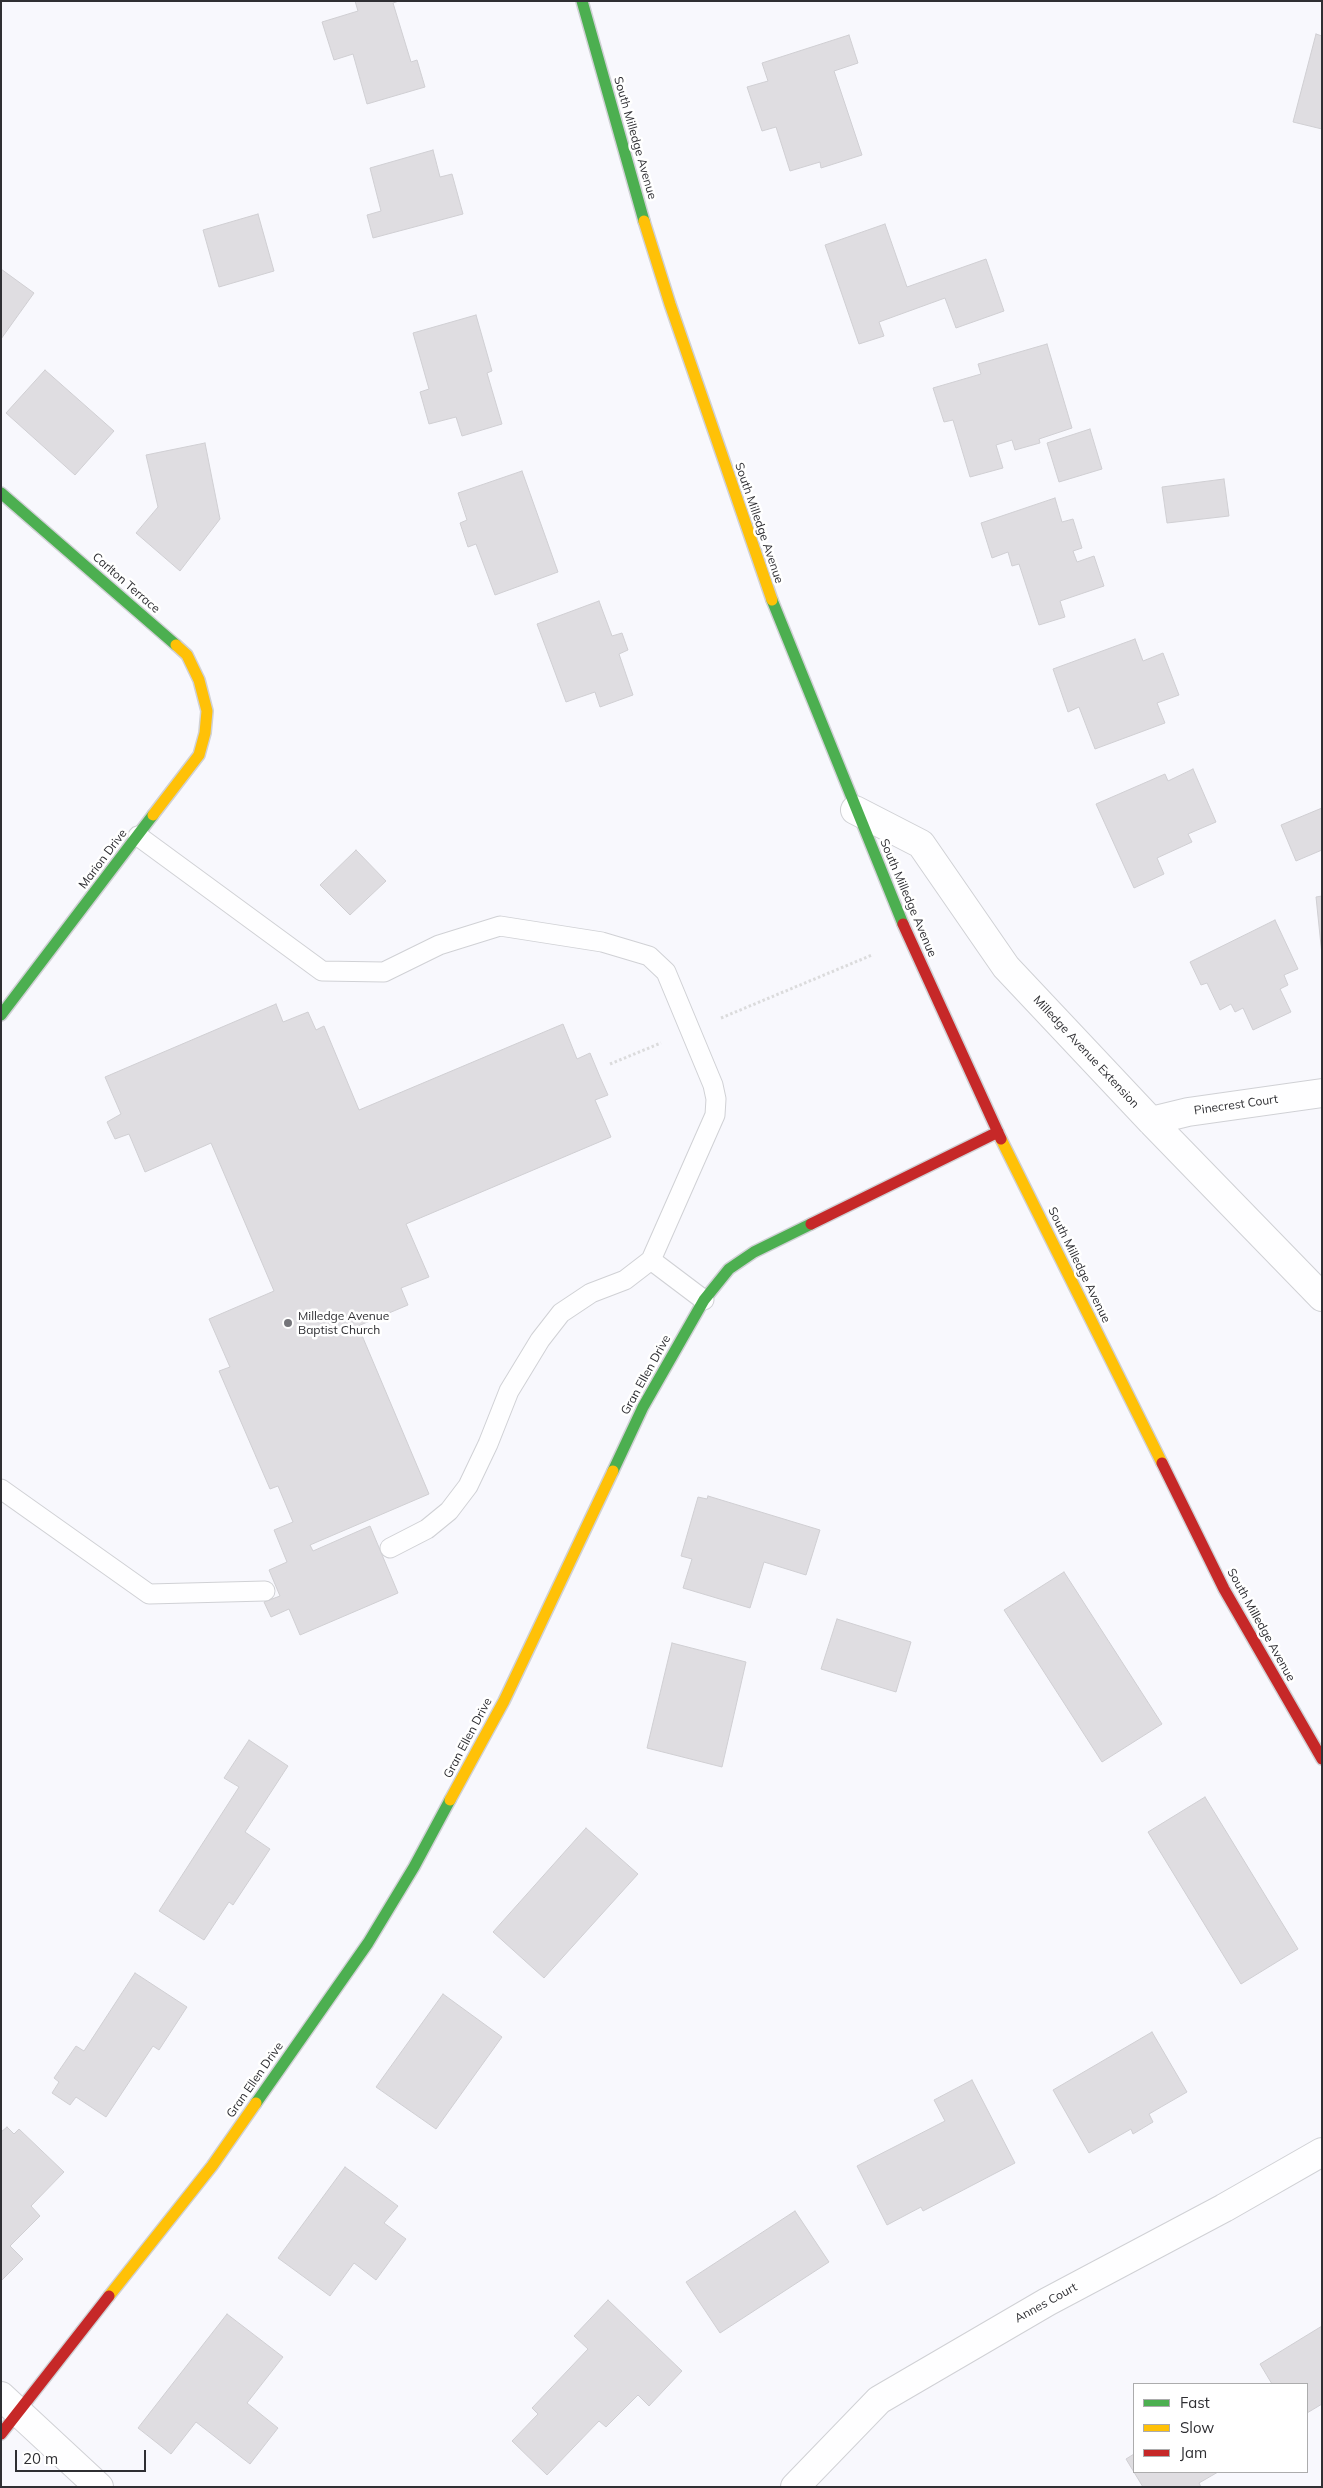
<!DOCTYPE html>
<style>
body{margin:0}
#map{position:relative;width:1323px;height:2488px;overflow:hidden;background:#f8f8fd;font-family:Mulish,sans-serif}
canvas{display:block}
.frame{position:absolute;inset:0;border:2px solid #2f2f33;pointer-events:none}
.legend{position:absolute;left:1133px;top:2383px;width:175px;height:90px;box-sizing:border-box;background:#fff;border:1px solid #acacad;margin:0;padding:6px 9px;list-style:none;font-size:15px;color:#2f2f33}
.legend li{display:flex;align-items:center;gap:10px;height:25px}
.legend b{width:25px;border:1px solid #acacad}
.scale{position:absolute;left:15px;top:2450px;width:131px;height:22px;box-sizing:border-box;border:2px solid #2f2f33;border-top:0;padding-left:6px;font-size:15px;line-height:18px;white-space:nowrap;color:#2f2f33;-webkit-text-stroke:4px #fff;paint-order:stroke}
</style>
<div id="map">
<canvas width="1323" height="2488"></canvas>
<div class="frame"></div>
<ul class="legend">
<li><b style="height:6px;background:#4caf50"></b>Fast</li>
<li><b style="height:6px;background:#ffc107"></b>Slow</li>
<li><b style="height:6px;background:#c62828"></b>Jam</li>
</ul>
<div class="scale">20 m</div>
</div>
<script>
const g = document.querySelector('canvas').getContext('2d');
g.lineJoin = 'round';
function paint(path, color) { g.fillStyle = color; g.fill(path, 'evenodd'); }
const shape = rows => new Path2D(rows.map(r => 'M' + r).join(''));
function trace(path, color, width, dash) { g.strokeStyle = color; g.lineWidth = width; g.lineCap = dash ? 'butt' : 'round'; g.setLineDash(dash || []); g.stroke(path); }
function write(font, color, halo, rows, align = 'center') {
  g.font = font + ' Mulish,sans-serif'; g.lineWidth = 5; g.setLineDash([]); g.textBaseline = 'middle'; g.strokeStyle = halo; g.fillStyle = color; for (const [text, x, y, turn = 0] of rows) {
    g.save(); g.translate(x, y); g.rotate((+turn || 0) * Math.PI / 180); g.textAlign = isNaN(turn) ? turn : align; if (halo) g.strokeText(text, 0, 0); g.fillText(text, 0, 0); g.restore();
  }
}
const building = shape([
 [355,1,399,1,393,3,411,62,417,60,425,87,367,104,353,54,334,60,322,22,358,11,355,1],
 [1316,34,1322,36,1322,129,1293,122,1316,34],
 [849,35,858,63,834,71,862,155,821,168,820,162,790,171,776,127,762,131,747,87,768,81,762,63,849,35],
 [433,150,440,177,452,174,463,214,373,238,367,215,381,211,370,168,433,150],
 [258,214,274,271,219,287,203,230,258,214],
 [885,224,907,287,986,259,1004,311,956,328,945,298,879,322,884,336,859,344,825,245,885,224],
 [1,269,34,293,1,339,1,269],
 [476,315,492,371,487,373,502,424,462,436,456,417,429,424,420,392,429,389,413,333,476,315],
 [1047,344,1072,428,1039,439,1040,443,1015,450,1012,440,996,445,1003,468,970,477,953,420,944,422,933,388,981,374,978,364,1047,344],
 [45,370,114,431,75,475,6,413,45,370],
 [1090,429,1102,469,1059,482,1047,443,1090,429],
 [205,443,220,519,180,571,136,533,158,507,146,455,205,443],
 [522,471,558,572,495,595,476,544,468,547,460,523,467,520,458,493,522,471],
 [1224,479,1229,516,1167,523,1162,487,1224,479],
 [1055,498,1062,522,1073,519,1082,548,1073,551,1077,562,1094,556,1104,586,1060,601,1065,617,1039,625,1019,564,1012,566,1008,552,992,558,981,523,1055,498],
 [599,601,612,636,622,633,628,650,619,654,633,695,600,707,595,692,566,702,537,624,599,601],
 [1135,639,1143,661,1163,653,1179,695,1157,703,1165,723,1095,749,1079,707,1068,712,1053,669,1135,639],
 [1193,769,1216,822,1188,834,1192,842,1157,858,1164,874,1134,888,1096,804,1165,774,1168,781,1193,769],
 [1322,808,1322,850,1296,861,1281,825,1322,808],
 [356,850,386,881,350,915,320,885,356,850],
 [1322,896,1322,955,1316,897,1322,896],
 [1275,920,1298,969,1284,975,1288,985,1280,989,1291,1012,1253,1030,1243,1008,1235,1012,1231,1004,1220,1010,1207,983,1201,985,1190,962,1275,920],
 [276,1004,283,1022,308,1012,316,1030,324,1026,359,1110,563,1024,577,1059,590,1053,600,1077,608,1095,595,1100,611,1137,406,1224,429,1277,401,1288,408,1305,358,1326,429,1494,310,1545,313,1551,370,1526,398,1593,300,1635,289,1609,271,1617,264,1602,280,1596,269,1570,287,1562,274,1530,293,1522,278,1486,270,1489,219,1371,230,1367,209,1319,274,1291,211,1143,145,1172,129,1134,115,1139,107,1122,121,1114,105,1077,276,1004],
 [708,1496,820,1530,806,1575,764,1562,750,1608,683,1588,692,1559,681,1556,698,1497,707,1499,708,1496],
 [1064,1572,1162,1724,1102,1762,1004,1610,1064,1572],
 [837,1619,911,1642,896,1692,821,1669,837,1619],
 [672,1643,746,1662,722,1767,647,1748,672,1643],
 [249,1740,288,1766,245,1832,270,1849,233,1905,229,1902,204,1940,159,1911,239,1787,224,1778,249,1740],
 [1205,1797,1298,1949,1241,1984,1148,1832,1205,1797],
 [586,1828,638,1874,544,1978,493,1932,586,1828],
 [135,1973,187,2007,159,2050,153,2046,106,2117,76,2097,70,2105,52,2093,59,2082,54,2078,76,2046,84,2051,135,1973],
 [443,1994,502,2037,436,2129,376,2087,443,1994],
 [1152,2032,1187,2092,1149,2114,1153,2122,1133,2134,1131,2129,1089,2153,1053,2090,1152,2032],
 [972,2080,1015,2163,923,2211,921,2207,887,2225,857,2166,945,2121,934,2100,972,2080],
 [7,2127,14,2134,19,2129,64,2172,31,2206,40,2216,10,2246,23,2259,1,2281,1,2132,7,2127],
 [345,2167,398,2206,384,2223,406,2239,376,2280,354,2263,330,2296,278,2258,345,2167],
 [795,2211,829,2262,720,2333,686,2282,795,2211],
 [608,2300,682,2371,649,2406,638,2395,606,2427,599,2421,547,2475,512,2441,538,2414,532,2408,588,2349,574,2336,608,2300],
 [227,2314,283,2357,247,2403,278,2428,250,2464,196,2422,171,2454,138,2428,227,2314],
 [1322,2326,1322,2404,1307,2413,1307,2384,1272,2384,1260,2364,1322,2326],
 [1134,2454,1134,2472,1218,2472,1199,2483,1201,2487,1143,2487,1126,2459,1134,2454]
]);
paint(building, '#dfdde1');
trace(building, '#d0cfd3', 1);
const lane = shape([
 [138,836,322,971,384,972,439,945,500,926,602,942,649,956,666,972,713,1085,716,1099,715,1115,651,1260,625,1280,591,1293,561,1313,540,1340,509,1391,488,1444,468,1486,449,1511,427,1529,390,1548],
 [651,1260,704,1300],
 [1,1489,149,1594,265,1591]
]);
const street = shape([
 [855,810,921,844,1006,967,1151,1121,1322,1297],
 [1151,1121,1188,1112,1322,1093],
 [1,2396,99,2487],
 [795,2487,879,2400,1047,2302,1224,2208,1322,2152]
]);
const fast = shape([
 [582,1,644,221],
 [1,493,176,645],
 [772,600,903,924],
 [1,1015,153,815],
 [613,1471,643,1407,704,1300,729,1269,754,1252,811,1224],
 [256,2103,368,1943,414,1867,450,1800]
]);
const slow = shape([
 [644,221,670,304,772,600],
 [153,815,199,755,205,733,207,711,199,680,187,655,176,645],
 [1001,1139,1162,1463],
 [450,1800,504,1701,613,1471],
 [109,2296,212,2166,256,2103]
]);
const jam = shape([
 [903,924,1001,1139],
 [811,1224,998,1132],
 [1162,1463,1224,1589,1322,1759],
 [1,2434,109,2296]
]);
trace(lane, '#d0d1d5', 21);
trace(street, '#d0d1d5', 30);
trace(fast, '#d0d1d5', 14);
trace(slow, '#d0d1d5', 14);
trace(jam, '#d0d1d5', 14);
trace(shape([
 [721,1018,872,955],
 [610,1064,661,1043]
]), '#dbdbdc', 3, [2.5, 2.5]);
trace(lane, '#fefeff', 19);
trace(street, '#fefeff', 28);
trace(fast, '#4caf50', 11);
trace(slow, '#ffc107', 11);
trace(jam, '#c62828', 11);
for (const [x, y, r, color] of [
 [288,1323,5,"#75757a"]
]) { const dot = new Path2D(); dot.arc(x, y, r, 0, 2 * Math.PI); g.fillStyle = color; g.fill(dot); trace(dot, '#fff', 2); }
write('12px', '#2f2f33', '#fff', [
 ["South Milledge Avenue",635,138,74],
 ["South Milledge Avenue",759,523,71],
 ["Carlton Terrace",126,583,41],
 ["Marion Drive",103,859,-53],
 ["South Milledge Avenue",908,898,67],
 ["Milledge Avenue Extension",1086,1052,47],
 ["Pinecrest Court",1236,1105,-8],
 ["South Milledge Avenue",1079,1265,64],
 ["Gran Ellen Drive",646,1375,-61],
 ["South Milledge Avenue",1261,1625,61],
 ["Gran Ellen Drive",468,1738,-62],
 ["Gran Ellen Drive",255,2080,-55],
 ["Annes Court",1046,2303,-29]
]);
write('12px', '#2f2f33', '#fff', [
 ["Milledge Avenue",298,1316],
 ["Baptist Church",298,1330]
], 'left');
</script>
